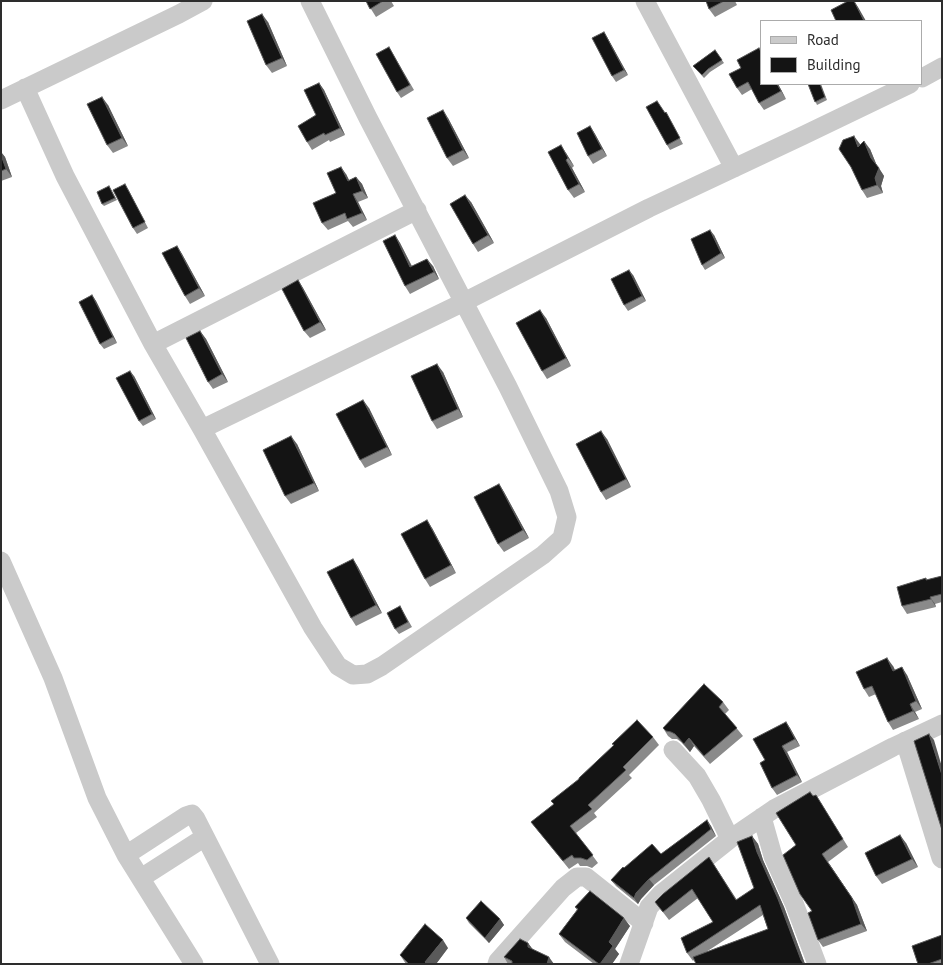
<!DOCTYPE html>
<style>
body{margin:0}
#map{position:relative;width:943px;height:965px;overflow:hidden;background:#fff;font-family:"PT Sans",sans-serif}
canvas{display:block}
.frame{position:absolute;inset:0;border:2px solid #2d2d2d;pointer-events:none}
.legend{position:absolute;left:760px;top:20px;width:162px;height:65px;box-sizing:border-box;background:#fff;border:1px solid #ababab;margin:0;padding:6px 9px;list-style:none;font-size:15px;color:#2d2d2d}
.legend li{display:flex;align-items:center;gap:10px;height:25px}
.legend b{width:25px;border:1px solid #ababab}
</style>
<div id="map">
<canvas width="943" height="965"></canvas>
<div class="frame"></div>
<ul class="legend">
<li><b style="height:6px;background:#cacaca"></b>Road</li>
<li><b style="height:14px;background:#141414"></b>Building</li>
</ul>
</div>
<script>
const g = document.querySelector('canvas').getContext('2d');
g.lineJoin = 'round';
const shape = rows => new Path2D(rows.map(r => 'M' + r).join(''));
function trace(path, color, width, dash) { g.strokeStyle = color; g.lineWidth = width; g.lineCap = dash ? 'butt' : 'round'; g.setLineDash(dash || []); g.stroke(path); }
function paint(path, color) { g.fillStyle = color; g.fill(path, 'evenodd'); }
trace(shape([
 [645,1,734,168],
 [922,78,942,67],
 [25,88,65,176,153,344,202,429,313,628,338,666,353,675,367,674,382,666,543,555,562,538,567,517,559,491,508,387,368,118,310,1],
 [1,100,179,14,203,1],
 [153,344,417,210],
 [202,429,464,302,649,208,802,136,910,84],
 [1,561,53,678,97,798,126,855,194,964],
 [905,741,941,858,942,859],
 [673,750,697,776,711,800,730,839],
 [762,817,773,856,794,903,817,964],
 [126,855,186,816,192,814,196,819,270,964],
 [141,878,205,837],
 [497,964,498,961,563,888,577,877,586,877,644,923],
 [629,964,649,907,661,894,730,839,774,809,893,747,942,724]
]), '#cacaca', 19);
paint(shape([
 [366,1,391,1,394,6,376,17],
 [706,1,735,1,737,5,715,17,709,9],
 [268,22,287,66,272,73,266,65],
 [604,32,607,37,628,75,616,82,612,76],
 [389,47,414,90,401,98,397,92],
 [759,48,762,53,762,84,778,84,786,99,764,110,759,103,752,89,742,95,737,88,741,68],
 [715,50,724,63,710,72,704,78,693,66],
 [319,83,324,90,345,135,330,142,329,140,312,150,307,142,316,115],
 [808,84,821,84,827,100,817,105],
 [108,105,128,146,113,153,107,145],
 [665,113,669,118,683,144,670,150,667,145],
 [448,118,469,158,453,166,447,158],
 [590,126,595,134,607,156,593,164,588,156],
 [860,145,870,149,877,166,884,176,881,186,883,193,867,198,862,190],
 [1,152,5,157,12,177,1,181],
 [548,152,566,153,574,166,572,168,585,192,574,198,568,190],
 [346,174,349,180,356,177,362,184,368,198,358,202,367,220,353,227,348,221,328,230,322,223,336,193],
 [109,186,117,200,104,206,102,204],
 [128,189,148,228,137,234,133,228],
 [471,202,494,243,478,252,473,244],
 [395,235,400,243,412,266,433,266,439,279,410,294,405,286],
 [714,235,725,258,705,270,702,265],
 [177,246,182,254,205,296,190,304,185,296],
 [633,275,646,301,628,311,624,305],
 [298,280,303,288,326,330,310,338,304,331],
 [92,295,96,301,117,343,104,349,100,344],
 [546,318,571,366,547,379,542,371],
 [200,331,206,339,228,382,213,389,208,382],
 [443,372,463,417,437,429,432,421],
 [134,376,156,419,143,426,139,421],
 [369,408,392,455,365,468,360,460],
 [607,439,631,487,606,500,601,492],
 [297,444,319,491,291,504,285,496],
 [499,484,504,492,529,538,504,552,498,544],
 [432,528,456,573,430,587,425,579],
 [353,559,358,567,382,613,356,626,351,618],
 [942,576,942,602,935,604,936,607,907,614,902,606,926,578,927,580],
 [400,606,412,627,399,634,395,629],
 [893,666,895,670,907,675,922,709,915,712,919,719,893,730,888,722,876,694,869,697,864,689],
 [723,702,729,710,725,714,743,736,710,764,694,746,690,752,681,742,677,739,672,739,668,736,663,728],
 [786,722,790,728,800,746,787,752,802,782,777,795,772,788,765,760],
 [653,737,659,745,629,775,632,778,594,813,597,817,576,833,598,863,592,868,587,866,580,866,578,863,569,869,531,822],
 [813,796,821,803,848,847,828,862,857,905,867,931,823,947,818,940,812,911,796,845],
 [707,820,711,826,716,836,654,885,641,899,638,904,616,886,611,880,624,868,661,854],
 [752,836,758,844,763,860,784,907,805,964,694,960,693,961,687,953,713,922,698,898,669,920,655,902,709,857,737,900,754,888],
 [763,915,768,929,706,952],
 [906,843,918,867,882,884,876,876],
 [575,907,630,926,615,949,619,954,612,964,594,964,565,942,559,934,577,910],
 [466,918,500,919,504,925,489,943,469,923],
 [942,935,942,964,918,964],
 [528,943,533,950,554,964,508,964,504,957],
 [448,948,436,964,406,964,400,955]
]), '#8a8a8a');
paint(shape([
 [854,1,858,7,866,21,864,21],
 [262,14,268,22,287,66,282,58],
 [604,32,607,37,628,75,624,70],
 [319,83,324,90,345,135,340,128],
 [777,84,778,84,786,99,781,91],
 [102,97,108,105,128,146,122,138],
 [443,110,448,118,469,158,463,150],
 [590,126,595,134,607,156,602,149],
 [854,136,860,144,864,155,858,147],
 [864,141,870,149,877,166,871,158],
 [561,145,566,153,574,166,568,158],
 [1,152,5,157,12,177,6,169,1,155],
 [566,160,572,168,585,192,579,184],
 [341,167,346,174,353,188,348,181],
 [879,168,884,176,881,186,883,193,877,185,875,178],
 [356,177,362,184,368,198,362,191],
 [353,194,358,202,367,220,362,213],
 [465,195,471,202,494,243,488,235],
 [710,230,714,235,725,258,721,253],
 [395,235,400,243,416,275,410,267],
 [177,246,182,254,205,296,199,288],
 [427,259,433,266,439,279,434,272],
 [629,270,633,275,646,301,642,296],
 [298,280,303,288,326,330,320,322],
 [92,295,96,301,117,343,113,337],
 [540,310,546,318,571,366,566,358],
 [200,331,206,339,228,382,222,374],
 [437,364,443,372,463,417,458,409],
 [130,371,134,376,156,419,152,414],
 [363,400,369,408,392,455,387,447],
 [601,431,607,439,631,487,626,479],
 [291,436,297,444,319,491,314,483],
 [499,484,504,492,529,538,523,530],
 [427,520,432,528,456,573,451,565],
 [353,559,358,567,382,613,376,605],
 [930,597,935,604,936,607,931,599],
 [887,658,893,666,899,679,893,671],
 [902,667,907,675,922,709,916,701],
 [910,704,915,712,919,719,913,711],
 [786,722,790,728,800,746,795,739],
 [929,734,934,740,942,767,942,775],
 [689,738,694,746,690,752,684,744],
 [782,746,787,752,802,782,797,775],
 [707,820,711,826,716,836,711,829],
 [900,835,906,843,918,867,912,859],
 [752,836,758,844,763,860,784,907,805,964,801,960,757,852],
 [828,862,857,905,867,931,861,924],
 [649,879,654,885,641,899,638,904,634,898,636,893],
 [624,918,630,926,615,949,619,954,612,964,600,964,609,942],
 [500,919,504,925,489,943,485,938],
 [443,940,448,948,436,964,426,964,425,962],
 [528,943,534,951,528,947],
 [549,957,554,964,547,964]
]), '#5a5a5a');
const building = shape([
 [366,1,383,1,370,9,366,1],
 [706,1,724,1,709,9,706,1],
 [848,1,854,1,864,21,836,21,831,10,848,1],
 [262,14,282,58,266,65,247,21,262,14],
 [604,32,624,70,612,76,592,38,604,32],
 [389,47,410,85,397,92,376,54,389,47],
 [759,48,762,54,762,84,777,84,781,91,759,103,748,82,737,88,729,74,741,68,737,60,759,48],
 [715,50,722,60,708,69,702,75,693,66,715,50],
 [319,83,340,128,325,135,324,133,307,142,298,126,316,115,304,90,319,83],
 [808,84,820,84,825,97,815,102,808,84],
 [102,97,122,138,107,145,87,104,102,97],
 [657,101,665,113,666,112,680,138,667,145,646,107,657,101],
 [443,110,463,150,447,158,427,118,443,110],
 [590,126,602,149,588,156,577,133,590,126],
 [854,136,858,147,864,141,871,158,879,168,875,178,877,185,862,190,851,167,839,149,843,140,854,136],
 [561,145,568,158,566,160,579,184,568,190,548,152,561,145],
 [1,155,6,169,1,171,1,155],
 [341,167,348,181,356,177,362,191,353,194,362,213,347,219,345,213,322,223,313,203,336,193,327,173,341,167],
 [125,184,145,222,133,228,113,190,125,184],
 [109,186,115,198,102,204,97,192,109,186],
 [465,195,488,235,473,244,450,204,465,195],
 [710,230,721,253,702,265,691,239,710,230],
 [395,235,410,267,427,259,434,272,405,286,383,241,395,235],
 [177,246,199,288,185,296,162,253,177,246],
 [629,270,642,296,624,305,611,279,629,270],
 [298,280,320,322,304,331,282,289,298,280],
 [92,295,113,337,100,344,79,302,92,295],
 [540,310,566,358,542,371,516,323,540,310],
 [200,331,222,374,208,382,186,338,200,331],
 [437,364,458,409,432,421,411,376,437,364],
 [130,371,152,414,139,421,116,378,130,371],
 [363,400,387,447,360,460,336,414,363,400],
 [601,431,626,479,601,492,576,444,601,431],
 [291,436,314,483,285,496,263,450,291,436],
 [499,484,523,530,498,544,474,497,499,484],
 [427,520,451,565,425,579,401,534,427,520],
 [353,559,376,605,351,618,327,572,353,559],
 [942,576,942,594,930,597,931,599,902,606,897,587,926,578,926,580,942,576],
 [400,606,408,622,395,629,387,613,400,606],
 [887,658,893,671,902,667,916,701,910,704,913,711,888,722,872,686,864,689,856,672,887,658],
 [704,684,723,702,719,707,737,728,704,756,689,738,684,744,675,734,671,732,666,731,663,728,704,684],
 [637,720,653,737,623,767,626,770,588,805,592,809,570,826,593,855,587,860,581,858,574,858,572,855,563,861,531,822,554,804,551,801,579,779,579,778,614,745,612,744,637,720],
 [786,722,795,739,782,746,797,775,772,788,760,763,765,760,753,739,786,722],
 [929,734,942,775,942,830,914,741,929,734],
 [810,792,813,796,816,795,843,839,822,854,852,898,861,924,818,940,808,913,812,911,800,894,783,855,796,845,776,813,810,792],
 [707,820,711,829,649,879,636,893,634,898,611,880,623,867,624,868,652,844,661,854,707,820],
 [900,835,912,859,876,876,865,853,900,835],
 [752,836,757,852,778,899,801,960,804,964,696,964,693,957,768,929,760,905,687,953,681,938,713,922,692,889,663,912,655,902,663,894,709,857,736,900,754,888,737,842,752,836],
 [590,891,624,918,609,942,613,946,600,964,599,964,559,934,578,909,575,907,590,891],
 [481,901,500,919,485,938,466,918,481,901],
 [425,924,443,940,425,962,427,964,409,964,400,955,425,924],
 [942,935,942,959,928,964,918,964,912,946,942,935],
 [520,939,528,943,528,947,549,957,547,964,512,964,512,961,504,957,520,939]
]);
paint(building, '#141414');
trace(building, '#5a5a5a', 1);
</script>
